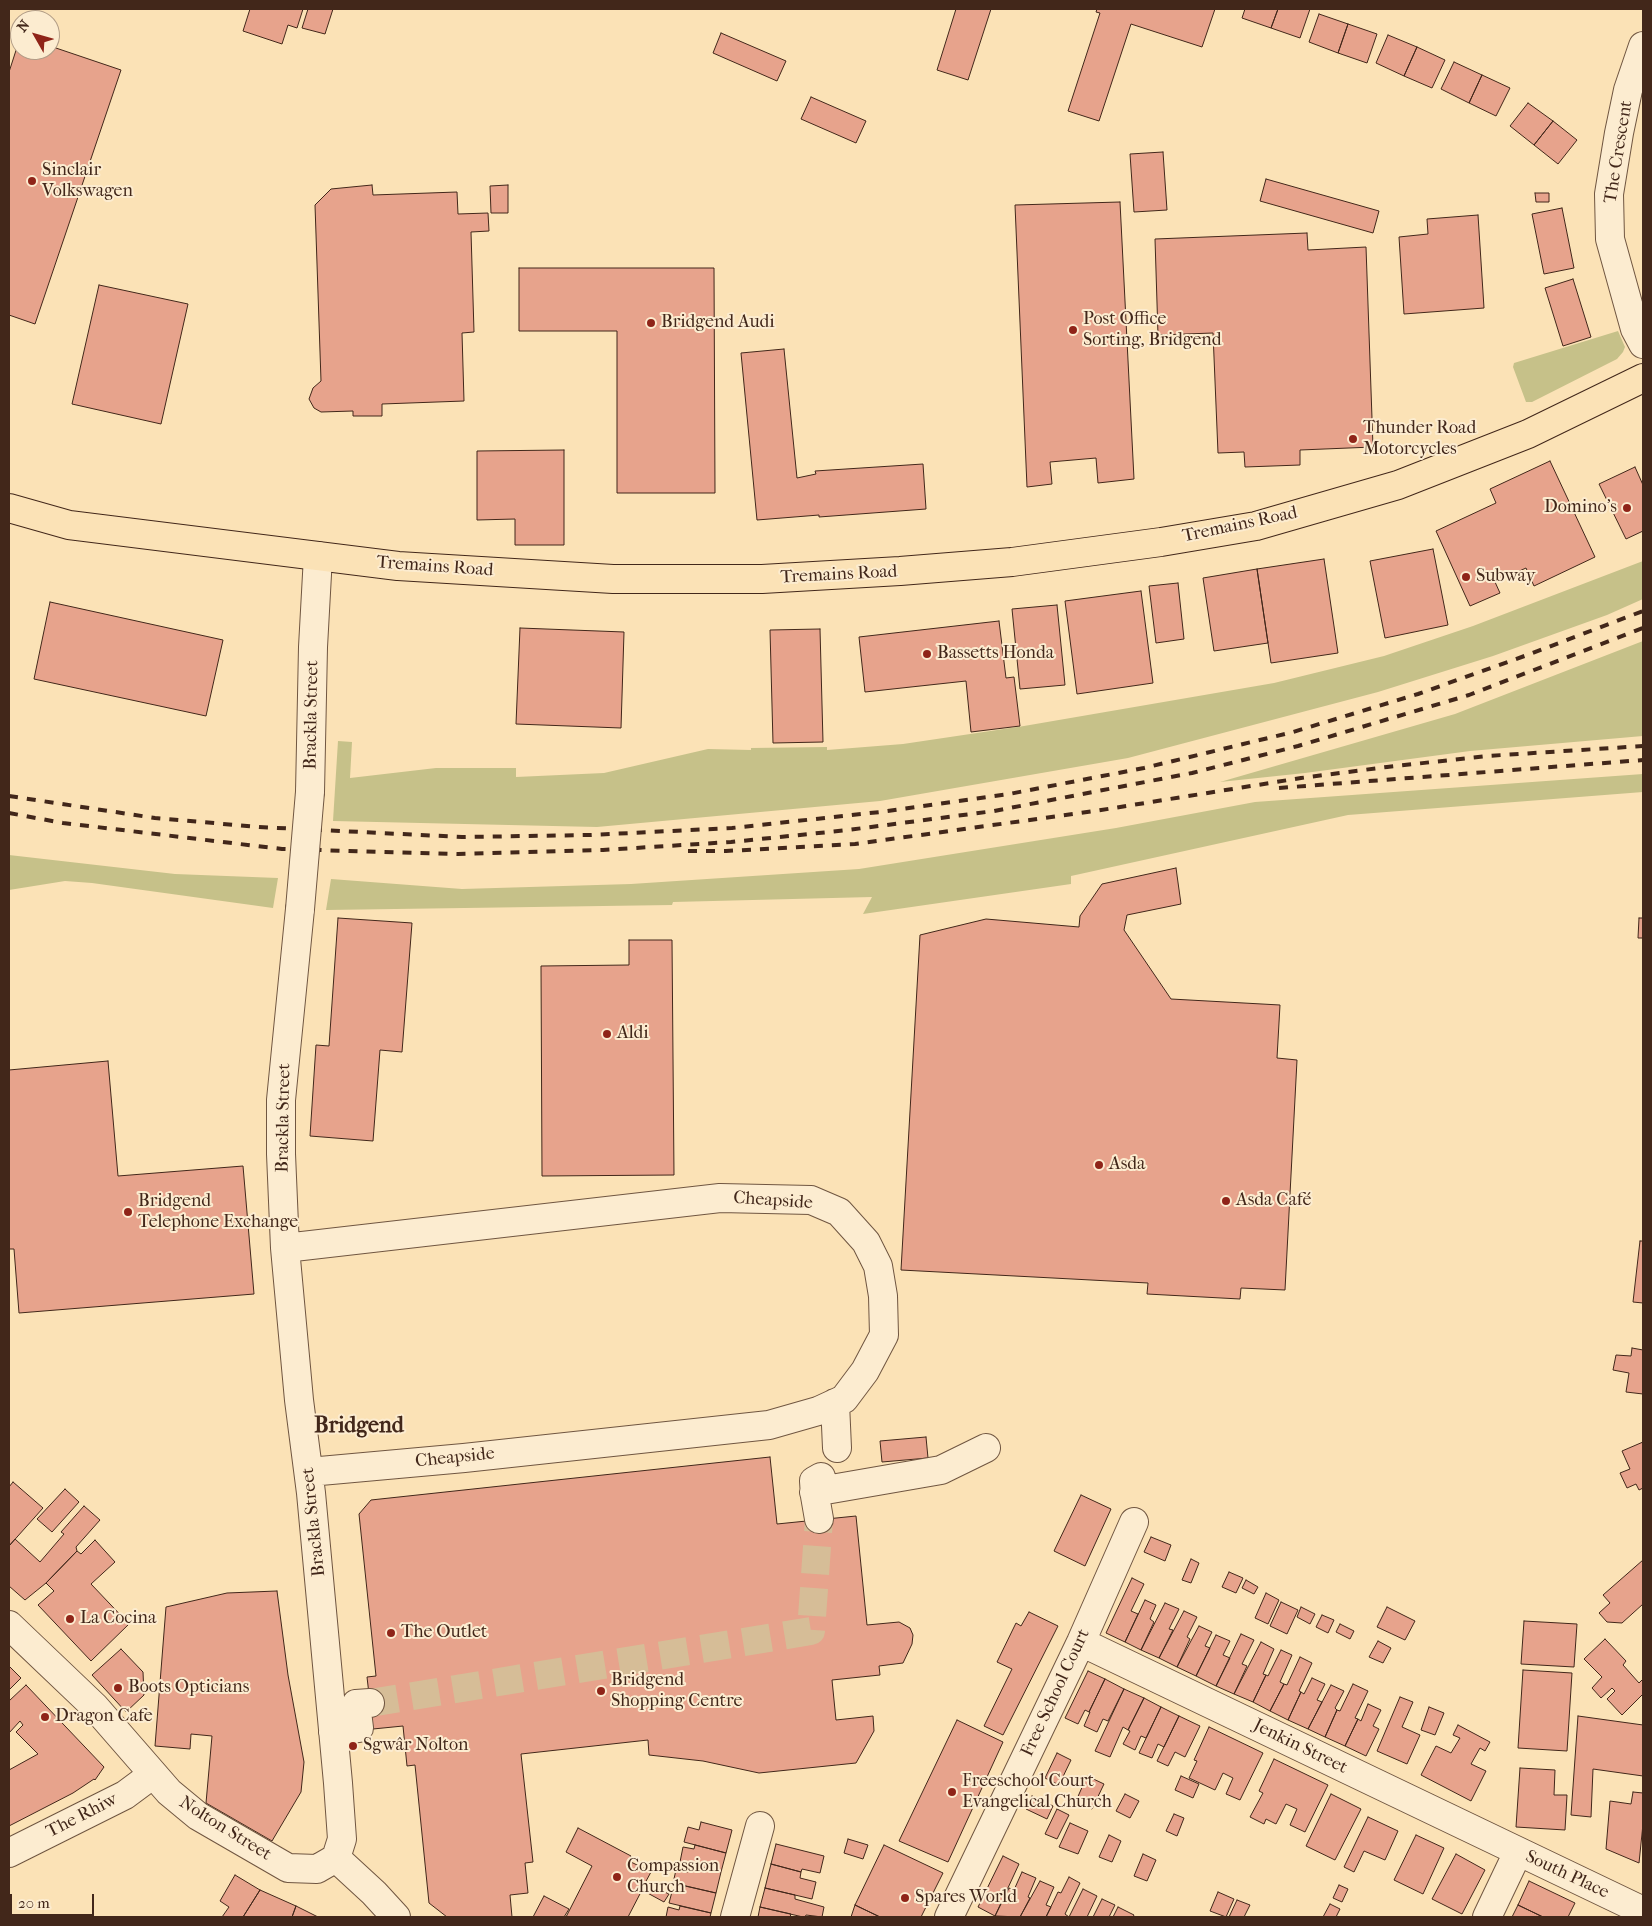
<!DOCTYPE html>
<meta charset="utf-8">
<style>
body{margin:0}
#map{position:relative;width:1652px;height:1926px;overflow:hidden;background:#fbe2b6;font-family:"IM FELL French Canon",serif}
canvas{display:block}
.frame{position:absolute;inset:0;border:10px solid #42271a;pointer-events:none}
.north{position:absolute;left:10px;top:10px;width:50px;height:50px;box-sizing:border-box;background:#fcecd0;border:1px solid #b29d87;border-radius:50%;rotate:308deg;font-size:14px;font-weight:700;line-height:20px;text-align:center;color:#42271a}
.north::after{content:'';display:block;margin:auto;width:18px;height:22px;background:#8f2418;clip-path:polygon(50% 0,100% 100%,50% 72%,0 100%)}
.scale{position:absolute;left:10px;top:1894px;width:84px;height:22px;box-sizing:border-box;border:2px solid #42271a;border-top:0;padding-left:6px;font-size:15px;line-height:18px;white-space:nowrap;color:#42271a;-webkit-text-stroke:4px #fcecd0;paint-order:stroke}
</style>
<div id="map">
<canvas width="1652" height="1926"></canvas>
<div class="frame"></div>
<div class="north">N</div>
<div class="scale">20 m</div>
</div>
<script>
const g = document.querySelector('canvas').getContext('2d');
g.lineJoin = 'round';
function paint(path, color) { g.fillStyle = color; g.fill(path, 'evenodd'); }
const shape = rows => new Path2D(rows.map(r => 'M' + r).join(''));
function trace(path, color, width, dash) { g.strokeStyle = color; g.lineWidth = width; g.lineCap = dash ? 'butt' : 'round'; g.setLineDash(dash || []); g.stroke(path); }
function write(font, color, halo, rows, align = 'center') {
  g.font = font + ' "IM FELL French Canon",serif'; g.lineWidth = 4; g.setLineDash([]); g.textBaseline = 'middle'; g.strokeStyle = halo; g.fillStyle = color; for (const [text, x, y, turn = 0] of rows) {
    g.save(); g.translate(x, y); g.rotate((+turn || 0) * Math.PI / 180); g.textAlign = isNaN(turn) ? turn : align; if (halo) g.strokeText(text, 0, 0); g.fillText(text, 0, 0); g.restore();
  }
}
paint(shape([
 [1618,331,1625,347,1623,352,1617,359,1532,402,1526,402,1513,367,1514,363],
 [1643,561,1643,599,1607,615,1493,656,1378,692,1128,758,880,801,597,827,333,821,338,741,352,742,350,778,436,768,516,768,516,777,604,773,708,749,751,750,751,748,827,747,827,750,903,744,1024,726,1274,683,1384,656,1473,626],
 [1643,641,1643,736,1470,751,1305,773,1220,782,1455,714],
 [1643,774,1643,792,1348,815,1071,876,1071,884,863,914,872,897,673,902,672,905,326,910,331,879,462,889,631,884,859,869,1116,828,1255,802],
 [9,855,175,874,278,878,273,908,92,883,65,881,9,890]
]), '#c6c189');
const building = shape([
 [250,9,303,9,297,28,288,25,282,44,243,31,250,9],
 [308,9,333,9,325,34,302,28,308,9],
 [956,9,991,9,968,80,937,70,956,9],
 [1097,9,1215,9,1202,47,1131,24,1099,121,1068,111,1100,13,1096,12,1097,9],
 [1245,9,1278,9,1271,28,1242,18,1245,9],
 [1278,9,1310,9,1300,38,1271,28,1278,9],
 [1319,14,1348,24,1338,53,1309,42,1319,14],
 [1348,24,1377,34,1367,63,1338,53,1348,24],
 [721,33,786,61,777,81,713,53,721,33],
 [1388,35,1417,47,1404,76,1376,63,1388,35],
 [20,38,20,50,50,50,50,46,121,70,35,324,9,315,9,72,20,38],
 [1417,47,1445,60,1432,88,1404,76,1417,47],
 [1454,62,1482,75,1469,103,1441,89,1454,62],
 [1482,75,1510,88,1496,116,1469,103,1482,75],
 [811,97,866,121,856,143,801,119,811,97],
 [1528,103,1553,121,1534,145,1510,126,1528,103],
 [1553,121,1577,140,1558,164,1534,145,1553,121],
 [1163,152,1167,210,1134,212,1130,154,1163,152],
 [1266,179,1379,211,1373,233,1260,201,1266,179],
 [372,185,373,195,457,192,458,214,488,213,489,231,471,232,474,332,462,333,464,401,382,404,382,416,353,416,353,411,321,412,314,408,309,399,313,388,321,381,315,205,331,189,372,185],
 [508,185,508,213,491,213,490,186,508,185],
 [1535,193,1549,193,1549,202,1536,202,1535,193],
 [1120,202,1134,479,1098,483,1096,458,1050,462,1052,484,1027,487,1015,205,1120,202],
 [1562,208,1574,268,1544,274,1532,214,1562,208],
 [1478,215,1484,308,1404,314,1399,237,1428,234,1427,219,1478,215],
 [1307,233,1308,250,1366,247,1373,447,1300,450,1300,465,1245,467,1244,452,1218,453,1213,333,1158,335,1155,239,1307,233],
 [519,268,714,268,715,493,617,493,617,331,519,331,519,268],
 [1573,279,1591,337,1563,346,1545,288,1573,279],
 [99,285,188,304,161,424,72,404,99,285],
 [784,349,797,478,816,474,815,471,923,464,926,509,819,517,819,515,757,520,741,353,784,349],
 [564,450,564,545,515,545,515,519,477,520,477,451,564,450],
 [1550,461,1595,557,1534,586,1526,568,1495,582,1500,593,1470,606,1436,531,1496,503,1490,489,1550,461],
 [1635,467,1643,485,1643,531,1626,539,1599,484,1635,467],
 [1433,549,1448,625,1385,638,1370,561,1433,549],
 [1324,559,1338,653,1271,663,1257,569,1324,559],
 [1257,569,1268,643,1214,651,1203,578,1257,569],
 [1178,583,1184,639,1156,643,1149,586,1178,583],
 [1141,591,1153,683,1077,694,1065,601,1141,591],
 [50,602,223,640,206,716,34,679,50,602],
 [1057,605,1065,685,1020,689,1012,609,1057,605],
 [999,621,1006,678,1014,677,1020,726,971,732,966,681,865,692,859,637,999,621],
 [520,628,624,632,621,728,516,724,520,628],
 [820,629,823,742,773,743,770,630,820,629],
 [1176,868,1181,904,1127,915,1124,930,1171,999,1280,1005,1277,1058,1297,1060,1285,1290,1241,1288,1240,1299,1147,1294,1148,1283,901,1270,920,935,986,919,1079,927,1080,916,1102,884,1176,868],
 [338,918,412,923,402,1052,380,1050,373,1141,310,1136,316,1045,329,1046,338,918],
 [1639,918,1643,918,1643,938,1638,938,1639,918],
 [629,940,672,940,674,1175,542,1176,541,966,629,965,629,940],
 [108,1061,118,1176,243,1166,254,1294,19,1313,14,1249,9,1249,9,1070,108,1061],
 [1640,1241,1643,1241,1643,1303,1633,1302,1640,1241],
 [1632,1348,1643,1350,1643,1394,1626,1392,1629,1373,1613,1370,1616,1355,1631,1356,1632,1348],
 [926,1437,928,1458,882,1462,880,1441,926,1437],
 [1643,1442,1643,1488,1639,1490,1636,1484,1627,1488,1620,1473,1630,1469,1622,1451,1643,1442],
 [770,1457,777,1524,856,1516,867,1625,899,1622,910,1628,913,1635,912,1644,903,1663,879,1666,880,1675,832,1680,836,1720,873,1716,874,1731,856,1763,759,1773,703,1761,649,1755,648,1740,521,1754,533,1862,525,1863,528,1893,510,1895,512,1917,447,1917,429,1903,415,1765,407,1766,403,1726,373,1729,367,1677,376,1676,359,1514,371,1500,770,1457],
 [13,1482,43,1508,9,1546,9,1487,13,1482],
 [65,1489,79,1502,52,1532,37,1519,65,1489],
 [1081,1495,1111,1509,1085,1566,1054,1551,1081,1495],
 [84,1506,100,1520,76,1547,77,1551,46,1583,25,1600,9,1586,9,1546,15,1539,40,1562,64,1534,61,1532,84,1506],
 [1151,1537,1171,1545,1165,1561,1144,1552,1151,1537],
 [95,1540,115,1562,91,1584,129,1624,91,1661,38,1605,54,1591,46,1583,77,1551,81,1554,95,1540],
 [1191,1559,1199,1563,1191,1583,1182,1580,1191,1559],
 [1643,1560,1643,1604,1622,1623,1607,1622,1599,1613,1610,1603,1603,1595,1643,1560],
 [1229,1572,1243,1578,1236,1593,1222,1587,1229,1572],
 [1132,1578,1144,1584,1131,1611,1138,1614,1125,1642,1106,1633,1132,1578],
 [1246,1580,1258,1587,1254,1594,1242,1588,1246,1580],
 [277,1591,288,1675,304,1762,301,1792,272,1841,206,1803,212,1736,191,1734,190,1749,155,1746,166,1607,227,1593,277,1591],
 [1266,1593,1279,1600,1268,1624,1255,1618,1266,1593],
 [1145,1600,1156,1605,1150,1619,1154,1622,1141,1650,1125,1642,1145,1600],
 [1281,1602,1298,1610,1287,1634,1270,1626,1281,1602],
 [1165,1603,1179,1609,1169,1629,1173,1630,1159,1658,1141,1650,1165,1603],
 [1301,1607,1315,1614,1310,1624,1297,1617,1301,1607],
 [1387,1607,1415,1621,1405,1640,1377,1627,1387,1607],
 [1184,1611,1197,1617,1187,1637,1190,1639,1177,1667,1159,1658,1184,1611],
 [1029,1612,1058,1626,1003,1735,984,1726,1012,1669,997,1662,1016,1623,1021,1626,1029,1612],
 [1322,1615,1334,1620,1328,1633,1316,1627,1322,1615],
 [1524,1621,1577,1624,1574,1667,1521,1664,1524,1621],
 [1340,1624,1354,1631,1350,1639,1336,1632,1340,1624],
 [1199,1626,1212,1632,1205,1646,1210,1648,1196,1676,1177,1667,1199,1626],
 [1241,1634,1254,1640,1242,1664,1247,1666,1234,1694,1216,1686,1241,1634],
 [1216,1635,1230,1641,1223,1655,1230,1658,1216,1686,1196,1676,1216,1635],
 [1605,1639,1626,1661,1623,1665,1639,1683,1643,1679,1643,1694,1622,1715,1607,1699,1615,1691,1612,1688,1601,1698,1592,1688,1602,1677,1584,1659,1605,1639],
 [1378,1641,1391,1648,1383,1663,1369,1657,1378,1641],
 [1261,1642,1274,1649,1263,1674,1266,1675,1253,1702,1234,1694,1261,1642],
 [121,1649,143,1672,144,1695,126,1712,92,1675,121,1649],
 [1281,1650,1292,1655,1280,1682,1284,1684,1270,1711,1253,1702,1266,1675,1268,1676,1281,1650],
 [1300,1657,1312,1663,1299,1691,1301,1692,1288,1720,1270,1711,1284,1684,1287,1685,1300,1657],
 [9,1666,21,1678,9,1690,9,1666],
 [1523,1670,1572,1673,1567,1751,1518,1748,1523,1670],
 [1088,1671,1105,1679,1089,1712,1085,1710,1078,1724,1065,1718,1088,1671],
 [1312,1678,1325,1684,1317,1700,1322,1702,1308,1729,1288,1720,1301,1692,1304,1694,1312,1678],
 [1105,1679,1124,1689,1108,1721,1103,1719,1097,1732,1084,1726,1090,1712,1089,1712,1105,1679],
 [1353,1684,1368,1691,1355,1718,1358,1719,1345,1746,1325,1737,1337,1710,1340,1711,1353,1684],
 [26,1685,104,1767,95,1780,94,1779,73,1793,9,1826,9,1770,38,1754,16,1732,23,1725,20,1721,9,1733,9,1701,26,1685],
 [1331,1685,1344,1691,1335,1708,1337,1710,1325,1737,1308,1729,1331,1685],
 [1124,1689,1144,1698,1128,1730,1123,1727,1110,1757,1095,1751,1124,1689],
 [1400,1697,1413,1702,1402,1727,1420,1735,1407,1764,1377,1751,1400,1697],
 [1144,1698,1161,1707,1146,1738,1141,1736,1135,1750,1123,1744,1130,1731,1128,1730,1144,1698],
 [1368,1704,1381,1710,1373,1726,1379,1729,1366,1756,1345,1746,1358,1719,1361,1721,1368,1704],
 [1161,1707,1179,1716,1164,1747,1158,1744,1152,1758,1139,1753,1161,1707],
 [1429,1707,1444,1713,1435,1735,1421,1730,1429,1707],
 [1179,1716,1200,1726,1185,1757,1175,1752,1168,1766,1157,1761,1179,1716],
 [1578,1716,1643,1725,1643,1776,1593,1769,1591,1817,1571,1815,1578,1716],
 [957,1720,1003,1742,948,1862,899,1841,957,1720],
 [1458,1725,1490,1742,1485,1751,1480,1748,1471,1764,1486,1771,1471,1801,1421,1775,1436,1746,1451,1753,1460,1738,1453,1735,1458,1725],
 [1209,1727,1263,1753,1240,1800,1226,1794,1233,1778,1223,1773,1215,1790,1189,1778,1197,1761,1194,1760,1209,1727],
 [1057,1753,1071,1760,1059,1785,1045,1778,1057,1753],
 [1274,1759,1328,1785,1305,1832,1290,1825,1297,1809,1286,1804,1276,1824,1266,1819,1264,1824,1250,1817,1263,1793,1259,1791,1274,1759],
 [1520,1768,1555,1770,1554,1795,1567,1795,1565,1830,1516,1827,1520,1768],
 [1087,1776,1104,1784,1092,1809,1076,1801,1087,1776],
 [1181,1776,1199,1784,1193,1798,1175,1790,1181,1776],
 [1633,1792,1643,1793,1643,1824,1639,1863,1606,1849,1610,1801,1631,1804,1633,1792],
 [1125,1794,1139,1801,1130,1818,1116,1811,1125,1794],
 [1331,1794,1361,1809,1335,1860,1306,1846,1331,1794],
 [1032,1796,1053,1806,1047,1819,1026,1809,1032,1796],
 [1057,1809,1069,1815,1057,1839,1045,1834,1057,1809],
 [1174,1814,1184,1818,1177,1836,1166,1831,1174,1814],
 [1368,1817,1398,1831,1385,1860,1364,1851,1354,1872,1344,1867,1368,1817],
 [701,1822,732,1830,726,1853,684,1842,688,1827,699,1830,701,1822],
 [1070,1823,1088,1831,1078,1854,1059,1847,1070,1823],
 [578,1828,631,1856,629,1861,651,1872,645,1883,669,1894,664,1902,642,1890,628,1917,566,1917,592,1866,566,1852,578,1828],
 [1109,1835,1121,1841,1112,1862,1099,1857,1109,1835],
 [1416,1835,1444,1848,1423,1894,1394,1880,1416,1835],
 [848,1839,868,1845,863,1859,844,1853,848,1839],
 [776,1844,824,1856,820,1873,802,1869,801,1872,771,1864,776,1844],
 [695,1845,726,1853,721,1872,680,1862,683,1847,694,1849,695,1845],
 [884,1845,943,1873,921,1917,880,1917,855,1905,884,1845],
 [1143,1854,1156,1860,1147,1881,1134,1876,1143,1854],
 [1456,1854,1485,1870,1462,1914,1432,1899,1456,1854],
 [1003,1856,1019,1864,995,1916,978,1907,1003,1856],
 [771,1864,801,1872,800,1878,816,1882,812,1899,765,1888,771,1864],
 [690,1865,721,1872,716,1893,673,1883,676,1870,688,1872,690,1865],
 [1022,1872,1036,1878,1028,1897,1030,1898,1020,1917,995,1916,1009,1888,1014,1890,1022,1872],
 [235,1875,260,1890,243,1917,222,1917,229,1907,220,1901,235,1875],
 [1069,1877,1080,1883,1065,1914,1069,1917,1046,1917,1058,1892,1061,1893,1069,1877],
 [1040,1881,1054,1887,1046,1905,1051,1907,1046,1917,1020,1917,1040,1881],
 [1529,1881,1575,1903,1568,1917,1543,1917,1518,1905,1529,1881],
 [1339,1885,1348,1889,1342,1902,1333,1898,1339,1885],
 [685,1886,716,1893,711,1913,669,1903,673,1888,684,1890,685,1886],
 [765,1888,795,1895,795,1899,824,1907,822,1917,806,1915,805,1917,803,1917,760,1907,765,1888],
 [1083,1889,1097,1896,1087,1917,1069,1917,1083,1889],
 [260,1890,296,1906,292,1917,243,1917,260,1890],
 [1218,1892,1234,1899,1226,1917,1210,1911,1218,1892],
 [544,1896,569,1909,564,1917,533,1917,544,1896],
 [1102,1899,1115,1905,1109,1917,1093,1917,1102,1899],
 [1237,1900,1250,1905,1244,1917,1229,1917,1237,1900],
 [1330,1904,1340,1909,1336,1917,1323,1917,1330,1904],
 [855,1905,880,1917,851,1917,855,1905],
 [1518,1905,1543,1917,1512,1917,1518,1905],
 [296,1906,318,1917,292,1917,296,1906],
 [680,1906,711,1913,710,1917,666,1917,668,1907,679,1910,680,1906],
 [760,1907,791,1914,790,1917,758,1917,760,1907],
 [1118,1907,1134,1915,1133,1917,1113,1917,1118,1907]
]);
paint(building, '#e7a38c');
trace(building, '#42271a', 1);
trace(shape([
 [370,1703,811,1631,819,1519]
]), '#d6bd97', 28, [28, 14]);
const minor = shape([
 [1643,46,1628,90,1619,133,1609,194,1610,239,1635,329,1643,344],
 [310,792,313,647,318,556],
 [300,909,281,1100,281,1154,285,1248,299,1400,311,1493,338,1783,342,1839,336,1858],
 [285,1248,720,1198,811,1200,839,1212,866,1242,878,1266,883,1296,884,1335,865,1371,844,1399,818,1411,769,1425,464,1458,309,1472],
 [835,1403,837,1448],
 [814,1492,941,1470,986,1448],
 [819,1519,815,1496,814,1481,821,1477],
 [9,1625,95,1707,169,1792,198,1816,288,1868,317,1869,336,1858],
 [1081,1642,1643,1911],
 [333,1732,359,1728,356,1704,370,1703],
 [9,1853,125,1795,152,1775],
 [336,1858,374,1893,396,1917],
 [735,1917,760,1826],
 [949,1917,1081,1642,1134,1522],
 [1487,1917,1518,1852]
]);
const major = shape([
 [9,508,69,525,398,566,613,579,762,579,900,571,1012,562,1161,542,1256,526,1398,485,1528,434,1643,378]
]);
trace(minor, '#705641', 30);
trace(major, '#42271a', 30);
trace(minor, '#fcecd0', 28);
trace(major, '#fbe2b6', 28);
trace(shape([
 [1279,788,1643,760],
 [9,796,155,818,259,827,462,837,590,835,732,828,880,812,1009,794,1144,768,1293,732,1418,694,1530,654,1643,611],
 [9,813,63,823,282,849,458,854,603,850,731,842,848,830,994,811,1192,773,1298,746,1469,695,1643,628],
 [688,851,726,851,855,844,1095,811,1301,778,1387,767,1487,756,1643,746]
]), '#42271a', 4, [9, 9]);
const minorBridge = shape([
 [300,909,310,792]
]);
trace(minorBridge, '#705641', 30, []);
trace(minorBridge, '#fcecd0', 28);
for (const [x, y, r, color] of [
 [32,181,5,"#8f2418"],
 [651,323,5,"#8f2418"],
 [1073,330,5,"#8f2418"],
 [1353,439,5,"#8f2418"],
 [1627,508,5,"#8f2418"],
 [1466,577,5,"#8f2418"],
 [927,654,5,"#8f2418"],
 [607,1034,5,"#8f2418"],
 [1099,1165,5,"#8f2418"],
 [1226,1201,5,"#8f2418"],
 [128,1212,5,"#8f2418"],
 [70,1619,5,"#8f2418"],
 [391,1633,5,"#8f2418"],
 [118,1688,5,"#8f2418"],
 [601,1691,5,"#8f2418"],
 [45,1717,5,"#8f2418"],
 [353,1746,5,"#8f2418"],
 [952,1792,5,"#8f2418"],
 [617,1877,5,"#8f2418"],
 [905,1898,5,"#8f2418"]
]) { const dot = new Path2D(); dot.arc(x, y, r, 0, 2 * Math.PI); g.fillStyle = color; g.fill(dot); trace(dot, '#fcecd0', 2); }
write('18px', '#42271a', '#fcecd0', [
 ["The Crescent",1619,152,-81],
 ["Tremains Road",1240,525,-12],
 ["Tremains Road",435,567,4],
 ["Tremains Road",839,575,-3],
 ["Brackla Street",312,715,-89],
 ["Brackla Street",284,1118,-89],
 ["Cheapside",773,1201,4],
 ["Cheapside",455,1458,-6],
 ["Brackla Street",314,1522,-96],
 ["Free School Court",1056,1693,-65],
 ["Jenkin Street",1300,1747,26],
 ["The Rhiw",82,1816,-27],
 ["Nolton Street",225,1829,32],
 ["South Place",1567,1875,25]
]);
write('18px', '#42271a', '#fcecd0', [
 ["Sinclair",42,171],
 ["Volkswagen",42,192],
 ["Post Office",1083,320],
 ["Sorting, Bridgend",1083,341],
 ["Bridgend Audi",661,323],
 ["Thunder Road",1363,429],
 ["Motorcycles",1363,450],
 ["Domino's",1617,508,"right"],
 ["Subway",1476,577],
 ["Bassetts Honda",937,654],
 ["Aldi",617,1034],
 ["Asda",1109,1165],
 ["Asda Café",1236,1201],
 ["Bridgend",138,1202],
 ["Telephone Exchange",138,1223],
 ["La Cocina",80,1619],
 ["The Outlet",401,1633],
 ["Bridgend",611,1681],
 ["Shopping Centre",611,1702],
 ["Boots Opticians",128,1688],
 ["Dragon Cafe",55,1717],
 ["Sgwâr Nolton",363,1746],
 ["Freeschool Court",962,1782],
 ["Evangelical Church",962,1803],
 ["Compassion",627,1867],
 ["Church",627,1888],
 ["Spares World",915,1898]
], 'left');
write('bold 22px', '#42271a', '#fcecd0', [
 ["Bridgend",359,1427]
]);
</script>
